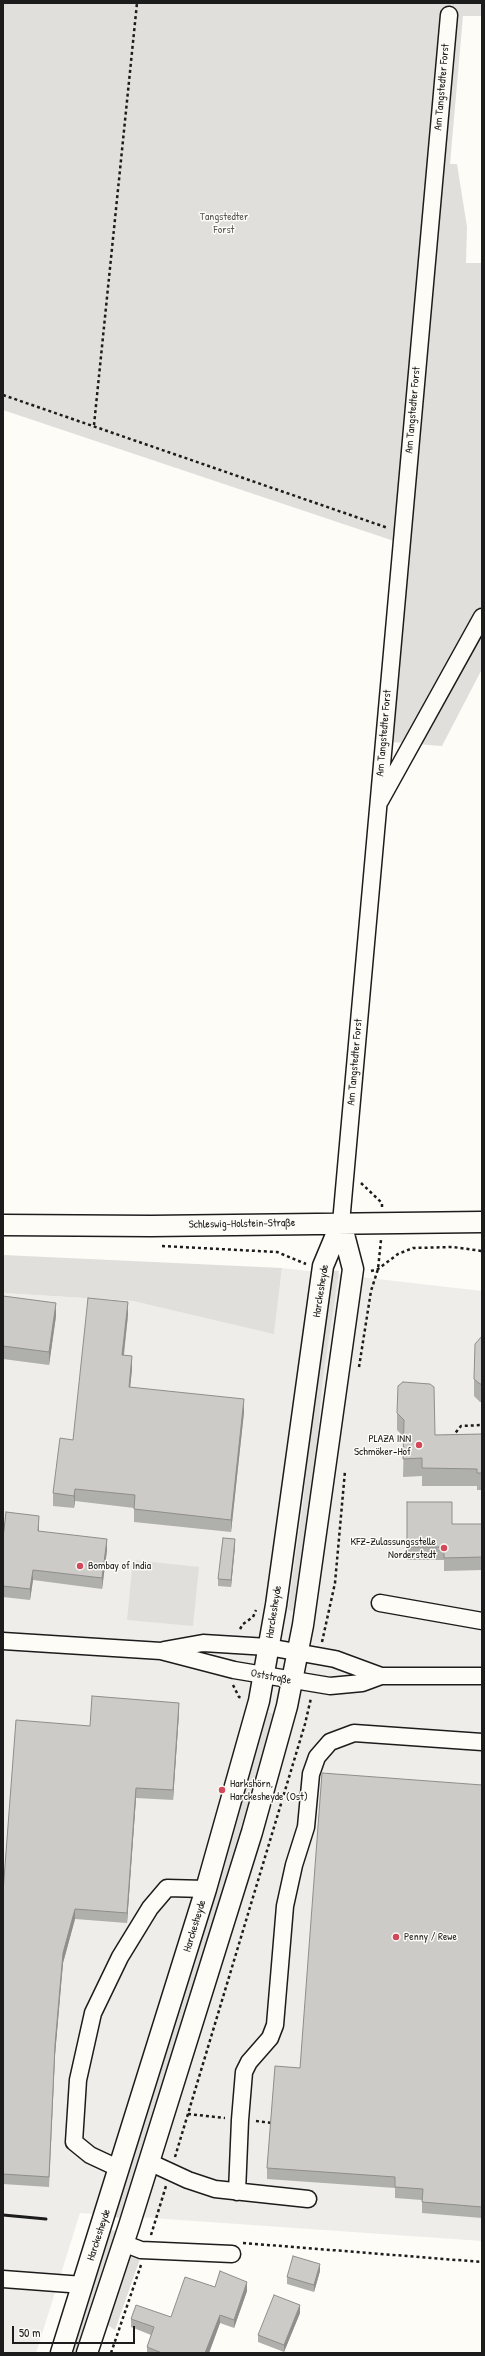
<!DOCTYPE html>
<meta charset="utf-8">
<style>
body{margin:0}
#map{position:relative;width:485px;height:2356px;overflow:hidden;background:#fdfcf7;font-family:"Patrick Hand",sans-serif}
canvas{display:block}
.frame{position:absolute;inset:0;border:4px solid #1c1c1c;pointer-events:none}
.scale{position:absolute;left:12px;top:2326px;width:123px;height:18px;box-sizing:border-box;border:2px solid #1c1c1c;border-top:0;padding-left:5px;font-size:12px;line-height:14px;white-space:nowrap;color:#1c1c1c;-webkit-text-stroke:3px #fdfcf7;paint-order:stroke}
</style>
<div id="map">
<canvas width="485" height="2356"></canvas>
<div class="frame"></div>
<div class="scale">50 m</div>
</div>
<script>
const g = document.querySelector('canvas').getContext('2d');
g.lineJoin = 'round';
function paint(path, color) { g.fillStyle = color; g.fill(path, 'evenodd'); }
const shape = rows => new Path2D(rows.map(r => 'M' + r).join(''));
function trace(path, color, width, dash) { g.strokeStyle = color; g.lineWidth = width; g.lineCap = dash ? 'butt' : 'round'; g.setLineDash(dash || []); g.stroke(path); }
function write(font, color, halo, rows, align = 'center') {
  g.font = font + ' "Patrick Hand",sans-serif'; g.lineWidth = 3; g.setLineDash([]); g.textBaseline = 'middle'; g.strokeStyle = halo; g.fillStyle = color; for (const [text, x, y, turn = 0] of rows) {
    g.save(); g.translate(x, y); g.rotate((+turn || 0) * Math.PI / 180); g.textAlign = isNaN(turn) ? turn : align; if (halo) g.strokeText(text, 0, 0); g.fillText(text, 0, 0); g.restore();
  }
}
paint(shape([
 [282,1268,482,1291,482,2241,80,2213,36,2353,3,2353,3,1293,133,1301,274,1333]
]), '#eeede9');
paint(shape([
 [3,3,482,3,482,16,463,16,450,164,457,164,467,227,466,263,482,263,482,669,442,746,391,742,381,681,394,541,3,410],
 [3,1255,282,1268,274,1334,133,1301,3,1293],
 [330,1270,339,1271,322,1384,312,1506,297,1611,288,1610,303,1504,315,1384],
 [133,1560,199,1567,193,1626,127,1620],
 [263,1711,275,1714,123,2218,112,2217],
 [108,2230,119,2231,78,2353,69,2353],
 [130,2252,141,2256,115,2330,106,2324]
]), '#e0dfdb');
const minor = shape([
 [380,801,482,617],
 [341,1223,449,15],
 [380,1603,482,1621],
 [3,1641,161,1651,234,1670,330,1686,362,1683,381,1676,482,1676],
 [164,1650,203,1643,268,1647,335,1659,381,1676],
 [149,2162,188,2180,215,2189,308,2199],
 [120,2169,90,2155,74,2142,78,2080,93,2013,120,1957,150,1908,167,1888,206,1889],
 [237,2192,240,2120,244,2072,249,2062,270,2038,275,2025,285,1906,294,1865,306,1827,311,1774,317,1757,330,1742,354,1733,482,1742],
 [123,2243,141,2250,232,2254],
 [3,2279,83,2285]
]);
const major = shape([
 [3,1225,151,1226,482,1222],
 [61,2353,206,1889,259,1701,276,1605,323,1266,341,1223],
 [87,2353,129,2226,252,1832,287,1706,303,1625,353,1269,341,1223]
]);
trace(minor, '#1c1c1c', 19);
trace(major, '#1c1c1c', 23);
trace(shape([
 [3,395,388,528],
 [94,425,137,3],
 [361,1183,382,1203,382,1207],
 [162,1246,277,1252,306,1264],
 [371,1271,378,1269,398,1254,413,1248,453,1247,482,1251],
 [359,1367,371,1291,378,1269,381,1240],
 [452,1437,461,1426,482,1425],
 [253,1617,256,1610],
 [240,1629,243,1624,253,1617],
 [322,1642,335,1583,345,1471],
 [233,1685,239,1697,243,1698],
 [188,2114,225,2118],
 [256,2121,272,2123],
 [175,2157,305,1724,311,1698],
 [151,2235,166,2186],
 [243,2243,482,2262],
 [111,2353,141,2265]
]), '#1c1c1c', 2.5, [3, 3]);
trace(minor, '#fdfcf7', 16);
trace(major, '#fdfcf7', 20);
trace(shape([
 [3,2215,46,2219]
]), '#1c1c1c', 3);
paint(shape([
 [3,1296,56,1316,49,1365,3,1359],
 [128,1315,124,1355,132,1369,130,1387,244,1412,231,1532,134,1522,134,1508,75,1501,74,1508,53,1506,53,1493,73,1440],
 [482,1336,482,1402,480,1402,474,1396,474,1379],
 [397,1413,435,1435,482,1434,482,1490,477,1490,477,1486,422,1486,422,1476,403,1477,404,1437,397,1430],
 [407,1502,452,1524,482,1524,482,1570,444,1571,444,1560,407,1560],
 [39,1526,39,1531,107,1550,102,1589,33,1580,30,1600,3,1597,3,1538],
 [235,1546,231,1587,218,1586,218,1579],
 [179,1713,173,1800,136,1798,127,1923,75,1919,63,1963,55,2055,49,2187,3,2184,3,1892,90,1726],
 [482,1785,482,2218,422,2213,422,2200,395,2198,395,2188,267,2179,267,2168,300,2068],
 [320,2271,314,2292,287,2284,287,2277],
 [215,2287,247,2291,234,2328,220,2323,209,2353,147,2353,147,2347,151,2335,131,2327,131,2319,171,2317],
 [300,2313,284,2352,258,2342,258,2335]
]), '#afafac');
paint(shape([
 [128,1302,128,1315,122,1368,122,1355],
 [56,1303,56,1316,49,1365,49,1352],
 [132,1356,132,1369,129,1399,129,1387],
 [244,1399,244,1412,231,1532,231,1520],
 [75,1489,75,1501,74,1508,74,1496],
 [39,1516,39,1526,38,1541,38,1531],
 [107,1539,107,1550,102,1589,102,1578],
 [235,1539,235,1546,231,1587,231,1580],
 [33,1570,33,1580,30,1600,30,1589],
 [179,1703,179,1713,173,1800,173,1790],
 [136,1788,136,1798,127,1923,127,1913],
 [75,1909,75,1919,63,1963,55,2055,49,2187,55,2045,63,1953],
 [320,2264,320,2271,314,2292,314,2285],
 [247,2282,247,2291,234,2328,234,2320],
 [300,2305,300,2313,284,2352,284,2345],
 [220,2315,220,2323,209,2353,205,2353]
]), '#8f8e8c');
const building = shape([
 [3,1296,56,1303,49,1352,3,1346,3,1296],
 [88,1298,128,1302,122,1355,132,1356,129,1387,244,1399,231,1520,134,1509,135,1495,75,1489,74,1496,53,1493,60,1438,73,1440,88,1298],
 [482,1336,482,1384,480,1384,474,1379,475,1344,482,1336],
 [403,1382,430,1384,434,1387,435,1435,482,1434,482,1473,477,1473,477,1469,422,1468,422,1458,403,1459,404,1420,397,1413,398,1386,403,1382],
 [407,1502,452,1502,452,1524,482,1524,482,1557,444,1558,444,1547,407,1547,407,1502],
 [6,1512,39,1516,38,1531,107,1539,102,1578,33,1570,30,1589,3,1586,3,1538,6,1512],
 [223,1538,235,1539,231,1580,218,1579,223,1538],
 [92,1696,179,1703,173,1790,136,1788,127,1913,75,1909,63,1953,55,2045,49,2177,3,2174,3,1892,16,1720,90,1726,92,1696],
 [322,1773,482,1785,482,2207,422,2202,423,2189,395,2187,395,2177,267,2168,275,2066,300,2068,322,1773],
 [293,2256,320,2264,314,2285,287,2277,293,2256],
 [220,2271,247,2282,234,2320,220,2315,205,2353,162,2353,147,2347,154,2327,131,2319,136,2305,171,2317,185,2277,215,2287,220,2271],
 [274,2295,300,2305,284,2345,258,2335,274,2295]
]);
paint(building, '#cccbc8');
trace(building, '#8f8e8c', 1);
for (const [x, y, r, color] of [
 [419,1445,4,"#d1495b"],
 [444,1548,4,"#d1495b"],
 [80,1566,4,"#d1495b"],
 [222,1790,4,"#d1495b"],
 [396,1937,4,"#d1495b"]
]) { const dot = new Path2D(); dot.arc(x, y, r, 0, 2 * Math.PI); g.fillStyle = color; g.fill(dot); trace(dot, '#fdfcf7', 1.5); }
write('11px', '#1c1c1c', '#fdfcf7', [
 ["Am Tangstedter Forst",442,87,-85],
 ["Am Tangstedter Forst",413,410,-85],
 ["Am Tangstedter Forst",384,733,-85],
 ["Am Tangstedter Forst",355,1062,-85],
 ["Schleswig-Holstein-Straße",242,1224,-1],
 ["Harckesheyde",321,1291,-81],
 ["Harckesheyde",274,1612,-81],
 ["Oststraße",271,1677,11],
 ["Harckesheyde",195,1926,-73],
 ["Harckesheyde",99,2235,-72]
]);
write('11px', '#575655', '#fdfcf7', [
 ["Tangstedter",224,217],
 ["Forst",224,230]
]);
write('11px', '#1c1c1c', '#fdfcf7', [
 ["PLAZA INN",411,1439,"right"],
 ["Schmöker-Hof",411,1452,"right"],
 ["KFZ-Zulassungsstelle",436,1542,"right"],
 ["Norderstedt",436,1555,"right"],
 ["Bombay of India",88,1566],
 ["Harkshörn,",230,1784],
 ["Harckesheyde (Ost)",230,1797],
 ["Penny / Rewe",404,1937]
], 'left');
</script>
